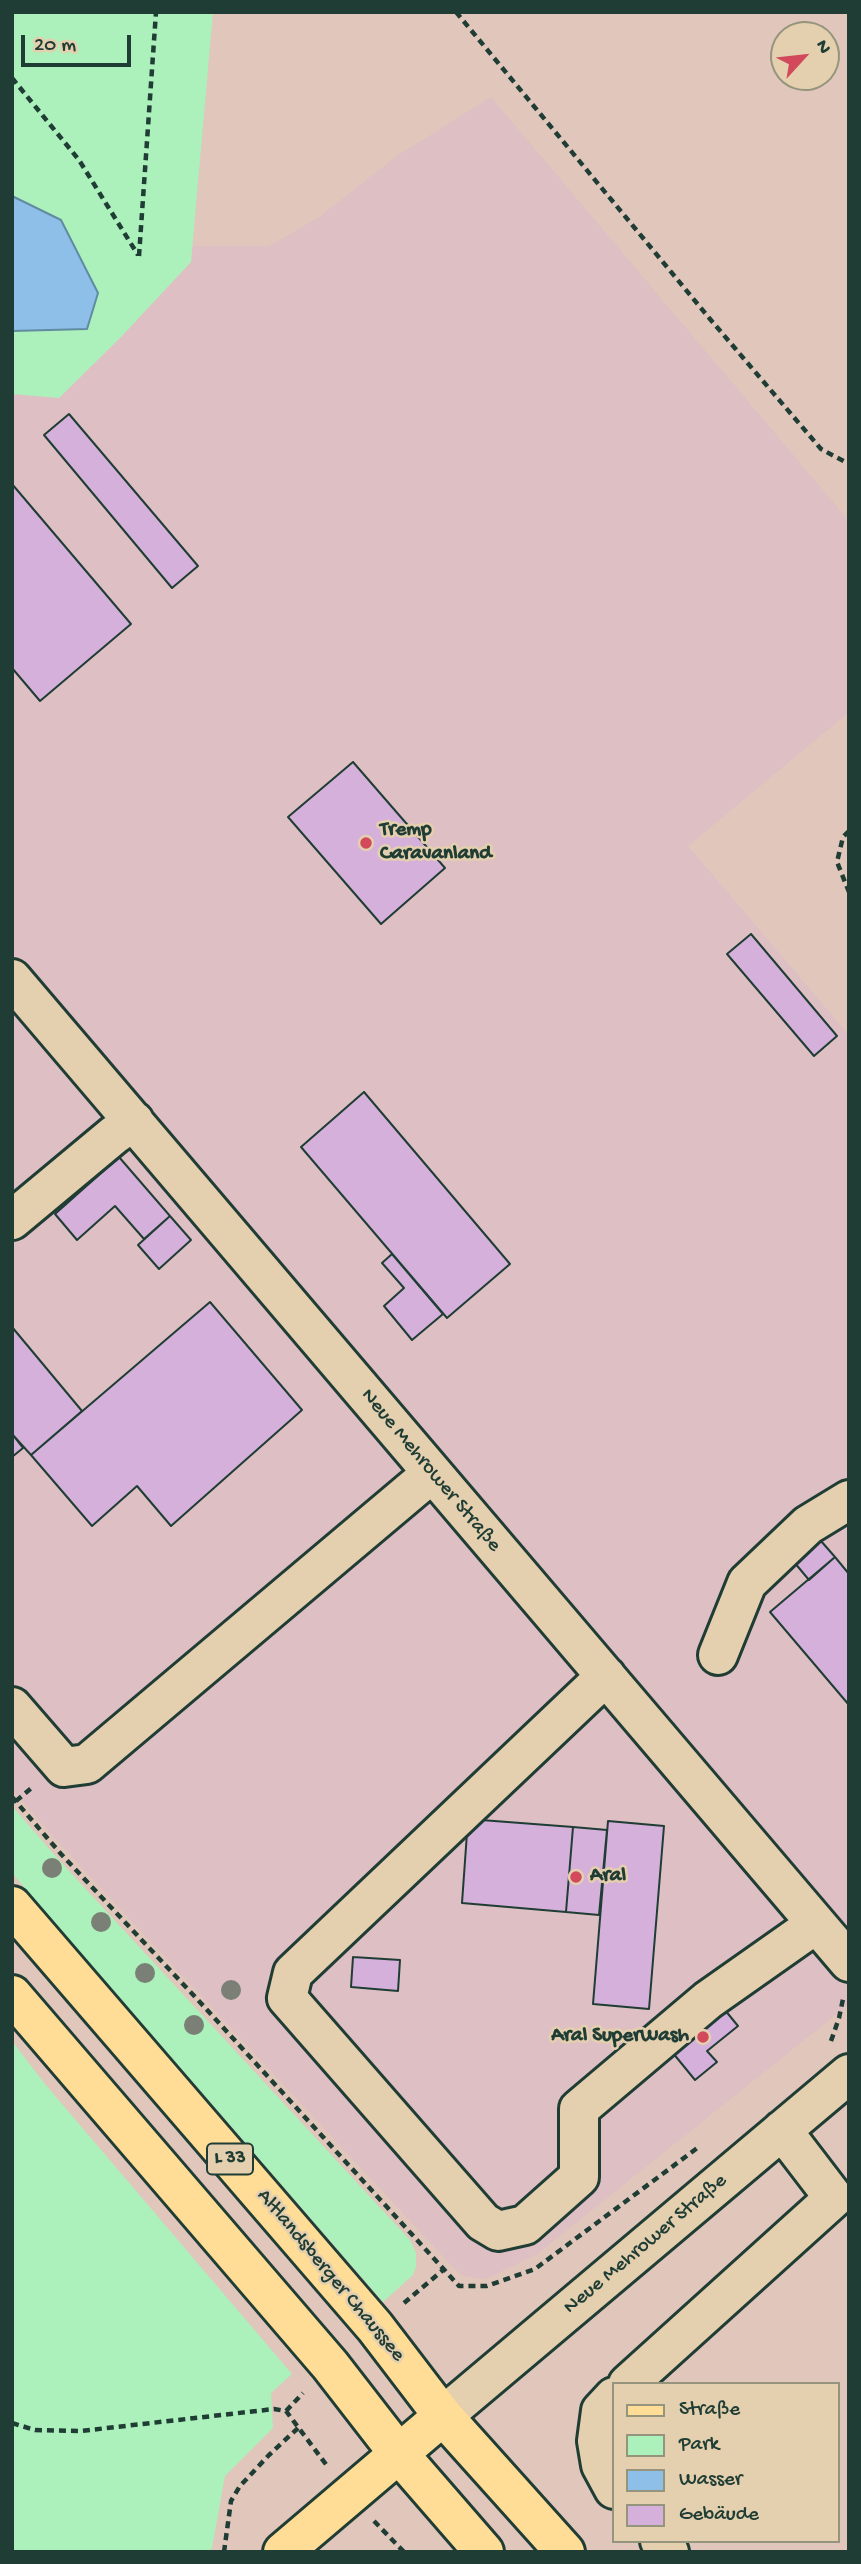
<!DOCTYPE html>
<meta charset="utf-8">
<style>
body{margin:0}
#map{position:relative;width:861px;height:2564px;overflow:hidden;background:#e0c6bb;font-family:"Gochi Hand",sans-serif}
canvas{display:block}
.frame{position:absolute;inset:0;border:14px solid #1f3d34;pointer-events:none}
.legend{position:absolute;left:612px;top:2382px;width:228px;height:161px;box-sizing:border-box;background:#e4cfae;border:2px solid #95957d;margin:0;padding:9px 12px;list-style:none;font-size:21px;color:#1f3d34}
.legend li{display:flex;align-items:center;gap:14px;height:35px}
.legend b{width:35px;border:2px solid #95957d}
.north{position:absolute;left:770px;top:21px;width:70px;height:70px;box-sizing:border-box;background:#e4cfae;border:2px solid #95957d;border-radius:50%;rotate:63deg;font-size:19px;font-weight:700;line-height:28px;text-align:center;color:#1f3d34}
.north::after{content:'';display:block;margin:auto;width:24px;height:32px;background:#d1495b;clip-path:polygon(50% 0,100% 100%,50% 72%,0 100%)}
.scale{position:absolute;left:21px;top:35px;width:110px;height:32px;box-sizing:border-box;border:4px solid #1f3d34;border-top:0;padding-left:9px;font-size:21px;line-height:24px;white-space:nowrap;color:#1f3d34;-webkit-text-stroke:5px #e4cfae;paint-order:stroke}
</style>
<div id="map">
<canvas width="861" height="2564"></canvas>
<div class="frame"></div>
<ul class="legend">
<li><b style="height:9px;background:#ffdd96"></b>Straße</li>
<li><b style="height:19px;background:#acf0bb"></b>Park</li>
<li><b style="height:19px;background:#8dbfe9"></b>Wasser</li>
<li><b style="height:19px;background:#d5b0da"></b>Gebäude</li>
</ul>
<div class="north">N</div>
<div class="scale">20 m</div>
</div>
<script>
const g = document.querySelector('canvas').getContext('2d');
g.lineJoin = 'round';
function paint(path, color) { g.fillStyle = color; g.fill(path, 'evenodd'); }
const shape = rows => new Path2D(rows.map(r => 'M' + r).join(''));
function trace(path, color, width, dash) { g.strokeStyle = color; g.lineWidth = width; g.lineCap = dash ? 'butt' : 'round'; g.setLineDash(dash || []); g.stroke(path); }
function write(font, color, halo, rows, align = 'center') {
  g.font = font + ' "Gochi Hand",sans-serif'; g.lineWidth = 5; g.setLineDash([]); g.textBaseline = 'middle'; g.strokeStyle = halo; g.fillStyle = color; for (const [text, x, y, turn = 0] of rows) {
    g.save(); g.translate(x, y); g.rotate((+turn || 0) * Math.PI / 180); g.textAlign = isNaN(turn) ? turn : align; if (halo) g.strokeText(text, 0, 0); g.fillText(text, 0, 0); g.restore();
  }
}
paint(shape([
 [491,97,849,521,849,712,688,846,849,1035,849,2004,537,2254,486,2279,463,2276,452,2266,58,1842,12,1789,12,394,59,398,121,337,191,262,193,246,269,246,318,218,397,156]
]), '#ddbfc4');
paint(shape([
 [12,12,213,12,191,262,121,337,59,398,12,394,12,331,87,328,61,220,12,196],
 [12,1806,59,1860,410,2240,416,2253,416,2267,413,2275,383,2302,12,1873],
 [12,2041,45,2084,292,2374,271,2393,273,2428,225,2476,212,2548,208,2552,12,2552]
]), '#acf0bb');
const water = shape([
 [12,196,61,220,98,293,87,329,12,331,12,196]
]);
paint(water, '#8dbfe9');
trace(water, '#618ba1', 2);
const building = shape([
 [69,414,198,566,172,588,44,435,69,414],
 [12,484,131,624,40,701,12,668,12,484],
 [353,762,445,868,381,924,288,817,353,762],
 [751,934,837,1036,814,1056,727,954,751,934],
 [364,1092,510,1264,447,1318,301,1147,364,1092],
 [119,1157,170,1216,144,1239,115,1206,77,1240,55,1214,119,1157],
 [170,1216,191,1240,159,1269,138,1245,170,1216],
 [392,1254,443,1314,412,1340,384,1306,404,1288,382,1263,392,1254],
 [210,1302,302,1410,171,1526,137,1486,92,1526,31,1455,210,1302],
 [12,1327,82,1411,31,1455,12,1434,12,1327],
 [12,1434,23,1448,12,1457,12,1434],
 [821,1541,835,1557,809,1580,794,1562,821,1541],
 [835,1557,849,1574,849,1705,770,1612,835,1557],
 [468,1819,573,1827,566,1912,462,1903,468,1819],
 [608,1821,664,1826,649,2009,593,2004,608,1821],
 [573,1827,607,1830,599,1915,566,1912,573,1827],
 [353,1957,400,1960,398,1991,351,1987,353,1957],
 [720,2004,738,2026,707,2051,717,2062,695,2080,668,2047,720,2004]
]);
paint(building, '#d5b0da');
trace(building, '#1f3d34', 2);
const minor = shape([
 [12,979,849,1962],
 [12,1220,114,1135,134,1121],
 [718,1655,747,1583,808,1525,849,1500],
 [606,1676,293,1973,287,1998,483,2222,498,2231,525,2225,579,2177,579,2109,708,2000,816,1924],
 [12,1707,64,1767,87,1764,431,1474],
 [628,2384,834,2198,782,2130],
 [614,2397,601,2411,597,2441,601,2465,614,2489],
 [443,2416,849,2074],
 [660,2541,669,2552]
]);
const major = shape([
 [12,1906,375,2327,443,2416,565,2552],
 [12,1995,330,2365,399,2454,484,2552],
 [283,2552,443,2416]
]);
trace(minor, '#1f3d34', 44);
trace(major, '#1f3d34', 44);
trace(shape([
 [456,12,710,319,821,449,849,464],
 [12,78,79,160,138,255],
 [139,256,156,12],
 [849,831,843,837,837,862,849,892],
 [12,1797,61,1854,198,2000,459,2286,487,2286,535,2269,700,2146],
 [16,1801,34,1786],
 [831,2041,839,2018,843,1999],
 [404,2303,443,2270],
 [286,2411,303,2393],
 [12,2423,35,2430,81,2431,274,2409,286,2411,328,2467],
 [374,2521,404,2552],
 [224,2552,231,2501,240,2486,269,2455,298,2428]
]), '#1f3d34', 4.5, [7, 5]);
trace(minor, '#e4cfae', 38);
trace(major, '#ffdd96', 38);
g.fillStyle = '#7a8075';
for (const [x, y] of [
 [52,1868],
 [101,1922],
 [145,1973],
 [231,1990],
 [194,2025]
]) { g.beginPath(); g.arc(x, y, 10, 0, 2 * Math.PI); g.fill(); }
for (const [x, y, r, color] of [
 [366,843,7,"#d1495b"],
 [576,1877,7,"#d1495b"],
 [703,2037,7,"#d1495b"]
]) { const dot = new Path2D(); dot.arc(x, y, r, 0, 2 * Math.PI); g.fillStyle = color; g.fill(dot); trace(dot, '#e4cfae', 2.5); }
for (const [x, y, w] of [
 [230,2159,46]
]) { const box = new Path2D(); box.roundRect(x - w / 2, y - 15.5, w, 31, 5); g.fillStyle = '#e4cfae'; g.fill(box); trace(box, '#1f3d34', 2); }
write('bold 19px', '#1f3d34', null, [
 ["L 33",230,2159]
]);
write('bold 21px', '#1f3d34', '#e4cfae', [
 ["Tremp",380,831],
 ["Caravanland",380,855],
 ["Aral",590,1877],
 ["Aral SuperWash",689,2037,"right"]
], 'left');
write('21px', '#1f3d34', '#e4cfae', [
 ["Neue Mehrower Straße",430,1471,50],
 ["Neue Mehrower Straße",646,2245,-40],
 ["Altlandsberger Chaussee",330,2276,50]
]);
</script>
